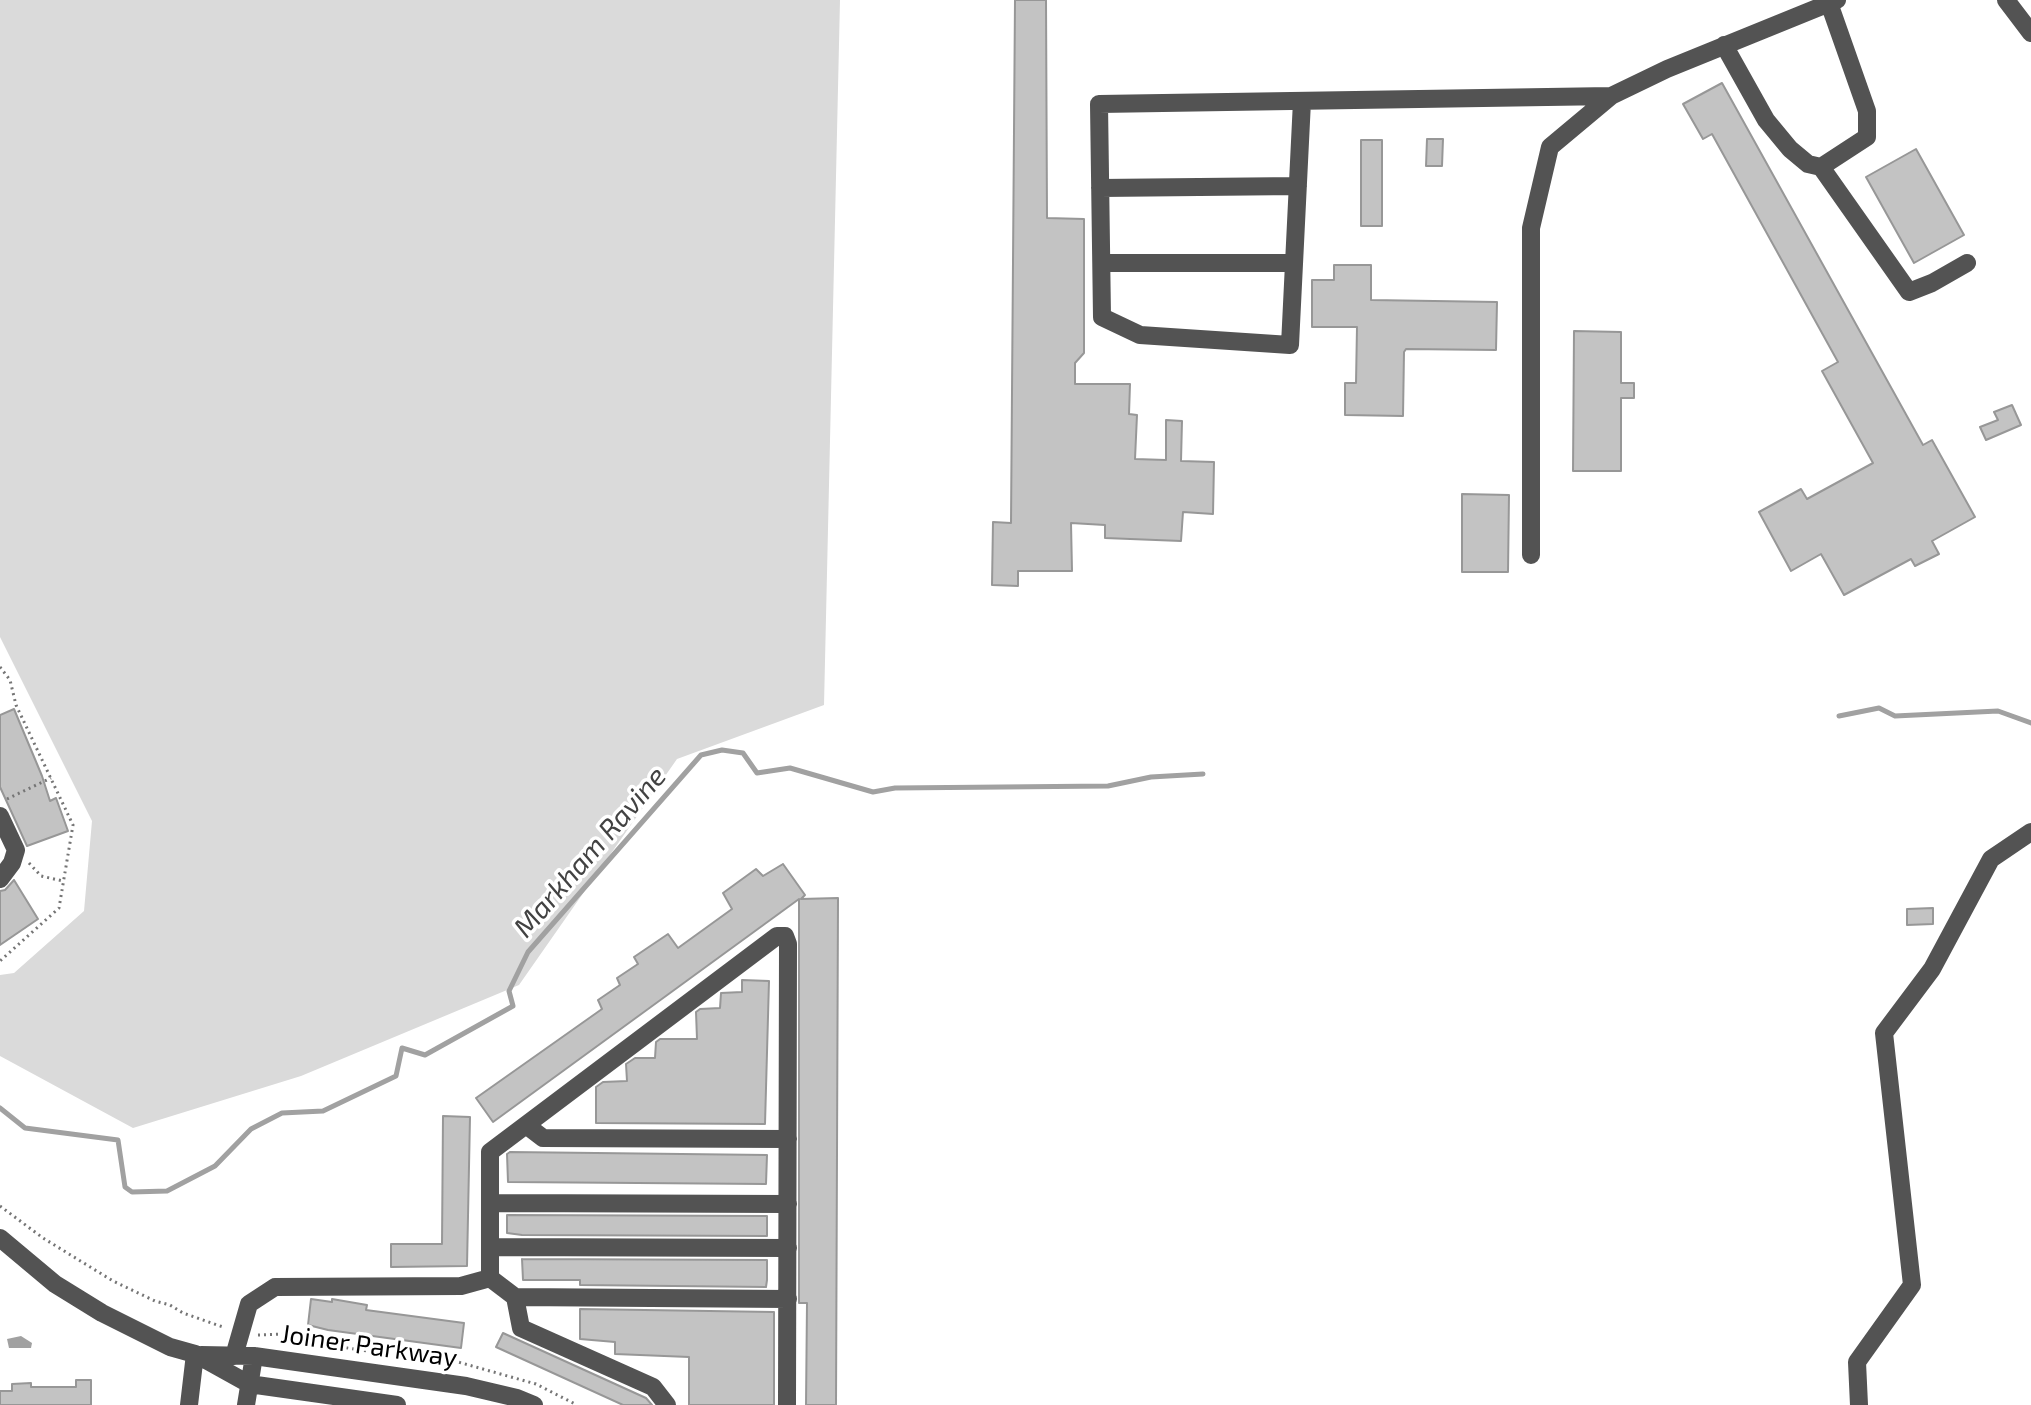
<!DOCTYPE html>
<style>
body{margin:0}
canvas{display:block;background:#fff}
</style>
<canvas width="2031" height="1405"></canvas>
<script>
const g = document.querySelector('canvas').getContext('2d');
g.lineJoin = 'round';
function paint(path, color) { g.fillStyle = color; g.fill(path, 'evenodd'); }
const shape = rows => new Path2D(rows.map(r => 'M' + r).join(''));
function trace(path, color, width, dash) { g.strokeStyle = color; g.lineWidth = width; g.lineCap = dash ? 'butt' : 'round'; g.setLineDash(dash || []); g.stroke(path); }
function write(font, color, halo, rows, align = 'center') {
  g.font = font + ' "Exo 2",sans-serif'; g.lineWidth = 7; g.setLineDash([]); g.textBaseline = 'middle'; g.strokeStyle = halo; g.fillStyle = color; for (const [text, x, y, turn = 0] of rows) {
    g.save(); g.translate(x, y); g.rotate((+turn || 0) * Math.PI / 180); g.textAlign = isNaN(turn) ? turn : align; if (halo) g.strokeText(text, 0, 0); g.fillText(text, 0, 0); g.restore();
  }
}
paint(shape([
 [0,0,840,0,824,705,677,759,519,985,301,1076,133,1128,0,1056,0,975,14,973,84,911,92,821,0,637]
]), '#dadada');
paint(shape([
 [21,1336,32,1343,31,1348,9,1348,7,1339]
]), '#a1a1a1');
trace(shape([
 [1839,716,1879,708,1895,716,1998,711,2031,723],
 [0,1108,25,1128,118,1140,125,1187,132,1192,167,1191,215,1166,251,1129,282,1113,323,1111,396,1076,402,1048,425,1055,513,1006,509,991,528,952,701,755,722,750,743,753,757,773,790,768,873,792,895,788,1108,786,1151,777,1203,774]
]), '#a1a1a1', 5);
const building = shape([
 [1015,0,1046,0,1047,218,1084,219,1084,353,1075,363,1075,384,1130,384,1129,414,1137,415,1135,459,1166,460,1166,420,1182,421,1181,461,1214,462,1213,514,1183,512,1181,541,1105,538,1105,525,1071,523,1072,571,1018,571,1018,586,992,585,993,522,1011,523,1015,0],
 [1722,83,1923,445,1932,440,1975,517,1932,541,1939,554,1915,566,1911,559,1844,595,1821,554,1791,571,1759,512,1801,489,1807,499,1873,463,1822,371,1838,362,1712,134,1703,139,1683,104,1722,83],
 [1427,139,1443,139,1442,166,1426,166,1427,139],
 [1361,140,1382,140,1382,226,1361,226,1361,140],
 [1916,149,1964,235,1914,263,1866,177,1916,149],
 [1334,265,1371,265,1371,300,1497,302,1496,350,1406,349,1404,352,1403,416,1345,415,1345,383,1356,383,1357,327,1312,327,1312,280,1334,280,1334,265],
 [1574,331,1621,332,1621,383,1634,383,1634,398,1621,398,1621,471,1573,471,1574,331],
 [2012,405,2021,425,1986,440,1980,427,1998,420,1994,412,2012,405],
 [1462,494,1509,495,1508,572,1462,572,1462,494],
 [14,709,42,776,50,801,56,798,68,831,27,846,0,787,0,715,14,709],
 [783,864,805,895,801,899,838,898,836,1405,806,1405,807,1303,799,1303,799,899,493,1122,476,1098,602,1009,598,1000,620,985,617,978,638,964,634,957,668,934,678,948,732,909,723,893,756,869,763,876,783,864],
 [14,880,38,919,0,945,0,891,5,890,14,880],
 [1933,908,1933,924,1907,925,1907,909,1933,908],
 [742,980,769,981,765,1124,596,1123,596,1087,603,1082,627,1081,626,1064,635,1058,655,1058,656,1042,660,1039,697,1039,696,1012,700,1009,720,1008,721,993,742,992,742,980],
 [443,1116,470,1117,467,1266,391,1267,391,1244,442,1244,443,1116],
 [510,1152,767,1155,766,1184,508,1182,507,1154,510,1152],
 [507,1215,767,1216,767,1236,522,1235,507,1233,507,1215],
 [522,1259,767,1260,767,1280,766,1287,580,1285,580,1280,523,1280,522,1259],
 [311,1299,332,1302,332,1299,367,1305,366,1310,464,1323,461,1348,328,1330,308,1325,311,1299],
 [580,1309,774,1312,774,1405,689,1405,689,1357,615,1354,615,1342,580,1339,580,1309],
 [503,1333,646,1398,652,1405,623,1405,496,1347,503,1333],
 [76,1380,91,1380,91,1405,0,1405,0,1391,12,1391,12,1384,31,1383,31,1387,76,1387,76,1380]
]);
paint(building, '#c3c3c3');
trace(building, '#979797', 2);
trace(shape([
 [0,667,10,680,16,705,73,825,59,908,0,961],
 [7,799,51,778],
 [29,863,41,876,63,881],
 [0,1206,43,1238,113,1281,155,1301,170,1305,183,1313,223,1327],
 [258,1335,285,1334,313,1343,423,1359,451,1360,536,1384,577,1405]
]), '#757575', 3, [2, 4]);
trace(shape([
 [2006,0,2031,33],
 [1724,45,1766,120,1790,149,1808,164,1821,167,1867,137,1867,111,1829,3],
 [1302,101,1290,345,1140,335,1102,317,1099,104,1611,96,1667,69,1837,0],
 [1821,167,1909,292,1932,283,1967,263],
 [1100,188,1298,186],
 [1102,263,1294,263],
 [1531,555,1531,228,1550,147,1611,96],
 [0,816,16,850,12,863,0,879],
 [526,1125,543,1138,788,1139],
 [490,1203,788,1204],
 [0,1238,55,1284,102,1313,170,1347,195,1354,249,1384,397,1405],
 [490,1247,788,1248],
 [490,1278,490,1152,777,936,785,936,788,944,787,1405],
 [490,1278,515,1297,521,1328,653,1387,667,1405],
 [515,1297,788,1299],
 [201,1355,254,1356,466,1386,517,1398,534,1405],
 [234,1356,249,1304,275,1287,461,1286,490,1278],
 [189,1405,195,1354],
 [246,1405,254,1356],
 [1859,1405,1857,1362,1912,1285,1884,1033,1932,969,1991,859,2031,832]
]), '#535353', 18);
write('26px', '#000', '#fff', [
 ["Joiner Parkway",369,1346,8]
]);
write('italic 28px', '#424242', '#fff', [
 ["Markham Ravine",590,852,-49]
]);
</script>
